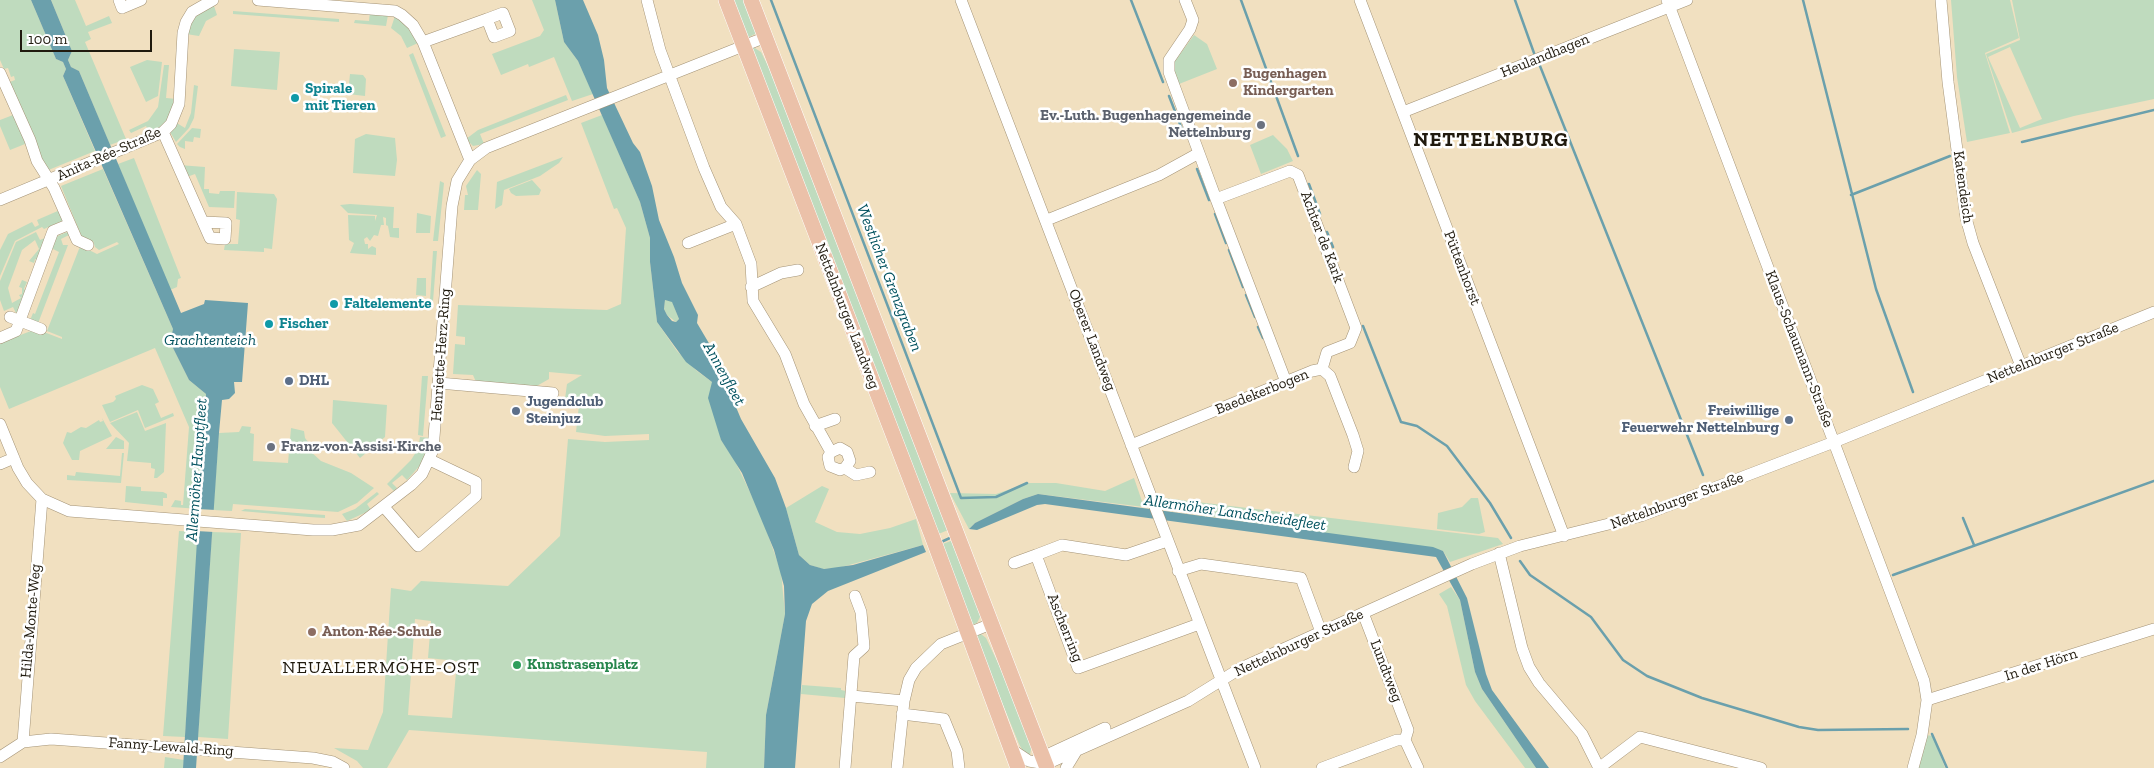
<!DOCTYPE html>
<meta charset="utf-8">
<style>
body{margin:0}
#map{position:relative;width:2154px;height:768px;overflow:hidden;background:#f1e0c0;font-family:"Zilla Slab",serif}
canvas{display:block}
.scale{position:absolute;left:20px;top:30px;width:132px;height:22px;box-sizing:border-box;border:2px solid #201a0e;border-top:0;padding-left:6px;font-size:15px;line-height:18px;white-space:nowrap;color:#201a0e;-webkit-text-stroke:4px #fff;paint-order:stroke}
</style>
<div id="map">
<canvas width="2154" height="768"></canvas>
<div class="scale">100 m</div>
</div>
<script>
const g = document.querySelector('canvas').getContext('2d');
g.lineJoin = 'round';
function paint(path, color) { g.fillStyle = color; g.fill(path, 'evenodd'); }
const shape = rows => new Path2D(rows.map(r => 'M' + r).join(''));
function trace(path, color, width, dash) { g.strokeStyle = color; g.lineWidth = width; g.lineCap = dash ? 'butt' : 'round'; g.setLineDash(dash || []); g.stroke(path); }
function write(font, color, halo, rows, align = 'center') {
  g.font = font + ' "Zilla Slab",serif'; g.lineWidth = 5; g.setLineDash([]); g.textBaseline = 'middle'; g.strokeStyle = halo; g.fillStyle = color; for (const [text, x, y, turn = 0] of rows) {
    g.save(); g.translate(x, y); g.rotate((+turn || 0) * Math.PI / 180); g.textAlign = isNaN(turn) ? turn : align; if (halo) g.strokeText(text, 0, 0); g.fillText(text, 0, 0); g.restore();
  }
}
paint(shape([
 [0,0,31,0,56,59,63,62,66,69,63,76,95,151,46,171,10,82,15,80,14,76,11,77,8,68,4,69,0,60],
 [51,0,75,0,86,26,109,16,112,23,88,32,91,39,85,42,126,139,110,145,79,71,71,67,68,60,72,51],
 [532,0,555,0,564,42,578,61,593,94,572,101,554,57,529,67,528,64,501,75,492,54,540,36,544,30],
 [730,0,747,0,757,31,755,34,747,38],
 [1951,0,2010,0,2019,38,1985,53,2010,133,1967,142,1957,77],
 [2012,0,2154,0,2154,99,2074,116,2012,133,1986,54,2020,40],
 [2010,47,2042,119,2020,128,1988,57],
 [213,3,217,15,206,21,199,36,186,34,194,14],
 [233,11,339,19,339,22,233,14],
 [370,11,388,15,386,26,354,23,355,20,369,21],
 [395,16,405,23,418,43,407,48,401,36,391,28],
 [1194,35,1207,44,1217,69,1179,84,1174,71,1175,61],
 [753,47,761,52,769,68,953,528,936,535,751,49],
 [234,49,280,52,277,90,231,86],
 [413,53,446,136,441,138,409,55],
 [147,60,162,62,158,96,146,102,130,67],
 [164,65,169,65,166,98,177,99,170,120,151,136,146,126,131,133,129,130,148,121,158,107],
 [350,74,363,75,366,79,365,96,348,94],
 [194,85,198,86,194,118,189,128,176,142,170,132,175,122,185,128,191,113],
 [566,95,568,100,480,134,484,144,473,146,466,139,478,130],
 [13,115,23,135,25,144,10,150,0,126,0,120],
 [602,115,640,202,650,238,650,262,657,322,677,351,697,371,712,382,721,440,734,459,761,515,781,572,785,614,766,715,764,768,706,768,707,752,409,730,387,768,363,768,357,761,334,748,368,750,383,712,391,588,411,591,421,581,508,586,560,536,568,439,605,442,649,440,649,434,605,436,576,432,579,405,565,399,567,384,582,375,549,372,549,379,535,387,476,382,473,375,453,374,455,344,465,345,465,337,456,336,458,305,607,310,621,304,626,228,617,208,614,209,581,123],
 [415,619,431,621,428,658,457,661,452,718,408,715],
 [192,128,201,129,200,138,194,137,193,142,185,141,185,149,180,147,177,144],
 [366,134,395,138,397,160,395,176,353,173,355,139],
 [1273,135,1287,149,1293,161,1261,174,1250,145],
 [563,157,559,163,540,176,504,190,502,205,495,209,497,182],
 [134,158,181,278,178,279,177,287,170,290,118,164],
 [179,165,205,167,204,189,209,189,209,193,219,194,220,191,235,191,234,208,209,207,195,174,184,178],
 [103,169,173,329,170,342,189,380,206,394,200,509,171,507,175,500,181,501,181,505,183,505,189,427,155,348,9,409,0,387,0,343,36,329,62,339,62,337,47,331,79,249,81,246,97,254,119,244,117,242,99,250,95,247,93,241,89,243,83,240,61,186],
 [477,170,481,174,478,210,464,210,465,195,468,195,466,186],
 [532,180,541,190,539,195,516,196,511,193,509,189],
 [440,181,444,183,438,241,433,241],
 [237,192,274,194,277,199,272,249,264,248,264,252,224,250,225,244,238,244,240,220,236,219],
 [350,204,394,207,393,228,399,228,399,238,390,237,388,226,386,225,386,218,383,217,384,225,381,225,378,236,374,235,370,241,367,237,364,239,365,244,368,244,368,249,372,246,376,248,376,255,350,253,354,243,349,240,348,215,375,216,375,221,377,215,348,213,340,205],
 [60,210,64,220,44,229,42,227,15,241,0,276,0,250,8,234,32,222,35,227,39,225,37,220],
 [417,213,431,216,430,233,416,233],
 [70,231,71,234,61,239,63,245,68,245,37,326,29,323,33,313,35,314,59,252,51,248,55,237],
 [36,232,40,240,47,237,39,261,35,259,34,263,29,261,39,249,35,240,22,250,8,288,12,303,21,298,19,295,22,294,22,288,19,287,22,280,27,282,24,289,28,291,21,310,16,313,13,307,4,311,0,300,0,281,16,242],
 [433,251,437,251,433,301,430,301],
 [417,278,426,278,426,296,416,295],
 [665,300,672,301,679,319,676,322,667,315,664,309],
 [422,376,428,376,423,436,418,435],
 [142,385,153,389,159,402,155,404,161,418,173,413,174,416,145,428,138,410,110,422,102,405,113,402,116,399,115,396],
 [333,400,387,405,385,437,360,458,332,423],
 [137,412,145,431,166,423,164,472,157,478,154,478,155,469,151,468,151,463,127,461,129,443,110,423],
 [102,418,112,436,80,451,79,460,72,460,63,443,67,432,71,433,81,427,86,428,99,420,100,422,103,421],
 [242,426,251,427,250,433,254,434,253,461,288,463,291,428,304,431,305,438,312,447,309,450,321,461,351,473,374,488,357,503,338,512,233,504,232,511,213,510,219,433,239,432],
 [116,437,124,441,124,449,106,449],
 [420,437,431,438,423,462,407,480,402,475,392,483,397,488,394,491,387,484,411,460,418,449],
 [122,453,124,453,121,483,67,480,67,475,75,476,76,472,120,476],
 [1134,478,1144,507,1038,494,1023,499,975,523,969,529,950,493,996,494,1028,483,1056,483,1105,491],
 [126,486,141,487,141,491,163,492,167,494,167,498,163,498,163,506,125,502],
 [822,486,829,489,815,522,837,532,860,534,890,528,916,519,923,545,838,568,823,569,810,565,799,555,786,508],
 [377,492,379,494,367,504,371,510,347,521,342,514,355,509],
 [1164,498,1498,538,1503,544,1450,562,1443,551,1169,510],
 [1471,498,1478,498,1485,532,1479,534,1437,529,1438,513,1462,507],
 [245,509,297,513,325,515,325,518,309,517,241,511],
 [179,531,199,532,185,737,163,736],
 [212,532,241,533,228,739,198,737],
 [956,539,981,615,977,623,971,625,940,545],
 [1451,587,1460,600,1475,672,1482,689,1536,768,1525,768,1475,701,1466,685,1447,606,1439,594],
 [981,634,986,638,1017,703,1032,744,1030,755,1024,753,1019,744,975,636],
 [802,685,841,688,841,690,846,691,845,698,801,694],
 [1927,735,1932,736,1935,742,1945,768,1918,768],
 [165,757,184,760,183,768,164,768]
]), '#bfdbbe');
paint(shape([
 [31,0,51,0,72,51,68,60,71,67,79,71,181,313,204,304,205,300,248,303,242,382,234,382,235,393,229,399,222,400,219,433,196,768,183,768,206,394,189,380,170,342,173,329,63,76,66,69,63,62,56,59],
 [555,0,583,0,598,35,604,60,607,88,633,143,640,152,652,186,659,220,674,257,682,283,698,315,697,323,710,345,741,419,775,478,786,508,799,555,810,565,824,569,853,565,923,545,926,552,828,591,812,604,806,621,795,768,764,768,766,715,785,614,784,586,774,550,742,473,721,440,708,398,712,382,686,362,657,322,650,262,650,238,640,202,578,61,564,42],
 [665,300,672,302,679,319,676,322,672,321,667,315,664,309],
 [1038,494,1433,547,1443,551,1467,598,1486,674,1492,690,1549,768,1536,768,1482,689,1475,672,1460,600,1436,557,1045,504,1037,505,977,530,969,529,975,523,1023,499]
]), '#6ba0ac');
paint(shape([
 [197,509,216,510,214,532,196,531]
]), '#f1e0c0');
trace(shape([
 [771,0,961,498,996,497,1027,483],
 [1131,0,1163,82],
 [1241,0,1298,156],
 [1515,0,1534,53],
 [1803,0,1876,289,1913,392],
 [1540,66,1703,475],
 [1169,96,1185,137],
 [2022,142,2154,110],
 [1197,169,1209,200],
 [1309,184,1320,214],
 [1851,195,1950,156],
 [1215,214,1226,243],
 [1327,232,1333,247],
 [1229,250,1243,287],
 [1246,295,1255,317],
 [1363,326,1401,422,1417,426,1447,446,1490,503,1511,538],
 [1258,327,1263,338],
 [1963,518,1974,545],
 [939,543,952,537],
 [1520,561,1530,575,1591,617,1623,660,1647,676,1702,698,1799,727,1818,730,1908,729],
 [1893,575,2154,481],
 [1932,734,1947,768]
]), '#6ba0ac', 2.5);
const minor = shape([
 [119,0,122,8,141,0],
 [258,0,395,11,402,15,413,25,423,42,470,160],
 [647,0,660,50,704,168,721,207,736,224,751,264,753,301,785,354,804,404,831,452,828,457,830,466,840,470,845,468,856,475,870,472],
 [961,0,1255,768],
 [1185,0,1193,20,1190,29,1169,60,1169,72,1216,199,1290,171,1298,175,1356,328,1350,343,1327,352,1322,369],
 [1360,0,1564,536],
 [1667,0,1924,681,1927,700,1922,735,1913,768],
 [1941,0,1948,82,1966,218,1973,243,2021,366],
 [423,42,487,19,494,37,510,31,503,13,487,19],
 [0,73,30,140,37,161,54,188,77,240,88,245],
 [1403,112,1687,0],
 [163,132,210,238,225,239,226,223,203,222],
 [1216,199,1286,382],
 [0,200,163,132,171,124,179,104,183,33,186,22,192,12,213,0],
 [1047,220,1159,175,1199,153],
 [688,243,736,224],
 [751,287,781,273,798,270],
 [10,317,41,329],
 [0,338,16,331,53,231,70,224],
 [439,383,553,393],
 [0,424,18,468,27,483,42,499,69,511,313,530,332,530,359,525,411,485,422,474,433,450,452,206,457,181,470,160,486,148,766,37],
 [815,426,835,419],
 [1131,445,1312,371,1322,369,1330,376,1353,435,1358,451,1354,467],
 [831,452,840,448,847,452,850,461,845,468],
 [0,464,14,458],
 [384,507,418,546,476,496,476,482,430,460],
 [1167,541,1126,555,1062,545,1036,555,1078,668,1199,624],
 [1499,553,1522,648,1529,667,1539,683,1582,734,1599,768],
 [1014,563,1036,555],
 [1178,571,1201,564,1301,578,1321,632],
 [852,696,904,701],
 [1927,700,2154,629],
 [902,714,944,719,957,751,959,768],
 [1405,740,1418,768],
 [23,742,42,499],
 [1011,749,1029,761,1040,763,1053,761,1188,701,1241,668,1472,564,1520,546,1641,516,1834,442,2154,312],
 [0,757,23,742,51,739,313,758,333,762,344,768],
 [1036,760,1105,728],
 [845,768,854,656,864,647,861,612,855,596],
 [897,768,904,701,909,680,916,668,941,644,991,624],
 [1066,768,1077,750],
 [1322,768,1397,740,1405,740,1408,730,1363,613],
 [1599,768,1640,737,1761,768]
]);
const major = shape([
 [726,0,932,536,1018,768],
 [751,0,1047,768]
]);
trace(minor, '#a49376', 12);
trace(major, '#fff', 16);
trace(minor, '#fff', 11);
trace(major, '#ebc1a9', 15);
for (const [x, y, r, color] of [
 [1233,83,5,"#8d6e63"],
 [295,98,5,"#0f9aa8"],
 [1261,125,5,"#6b7280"],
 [334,304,5,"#0f9aa8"],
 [269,324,5,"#0f9aa8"],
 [289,381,5,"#5c6f8a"],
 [516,411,5,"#5c6f8a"],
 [1789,420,5,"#5c6f8a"],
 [271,447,5,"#6b7280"],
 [312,632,5,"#8d6e63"],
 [517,665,5,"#2e9e5b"]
]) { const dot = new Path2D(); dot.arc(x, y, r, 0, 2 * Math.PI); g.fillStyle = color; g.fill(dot); trace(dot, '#fff', 2); }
write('15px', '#201a0e', '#fff', [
 ["Heulandhagen",1545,56,-22],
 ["Anita-Rée-Straße",109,154,-24],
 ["Katendeich",1963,187,82],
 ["Achter de Kark",1322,237,69],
 ["Püttenhorst",1462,268,69],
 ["Nettelnburger Landweg",847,316,69],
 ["Oberer Landweg",1092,340,69],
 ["Klaus-Schaumann-Straße",1799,349,69],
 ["Nettelnburger Straße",2053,353,-22],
 ["Henriette-Herz-Ring",441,355,-86],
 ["Baedekerbogen",1262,392,-22],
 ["Nettelnburger Straße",1677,501,-20],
 ["Hilda-Monte-Weg",31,621,-85],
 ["Ascherring",1065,628,68],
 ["Nettelnburger Straße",1299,643,-25],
 ["In der Hörn",2041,665,-18],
 ["Lundtweg",1386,671,69],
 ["Fanny-Lewald-Ring",171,747,4]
]);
write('bold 15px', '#785e54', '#fff', [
 ["Bugenhagen",1243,74],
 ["Kindergarten",1243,91],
 ["Anton-Rée-Schule",322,632]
], 'left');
write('bold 15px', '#0d838f', '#fff', [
 ["Spirale",305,89],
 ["mit Tieren",305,106],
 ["Faltelemente",344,304],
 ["Fischer",279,324]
], 'left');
write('bold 15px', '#5b616d', '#fff', [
 ["Ev.-Luth. Bugenhagengemeinde",1251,116],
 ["Nettelnburg",1251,133],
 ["Franz-von-Assisi-Kirche",281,447,"left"]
], 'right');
write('bold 15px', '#4e5e75', '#fff', [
 ["DHL",299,381],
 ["Jugendclub",526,402],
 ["Steinjuz",526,419],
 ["Freiwillige",1779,411,"right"],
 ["Feuerwehr Nettelnburg",1779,428,"right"]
], 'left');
write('bold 15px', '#27864d', '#fff', [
 ["Kunstrasenplatz",527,665]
], 'left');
write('italic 16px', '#00515e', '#fff', [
 ["Westlicher Grenzgraben",889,278,69],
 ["Grachtenteich",210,340],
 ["Annenfleet",724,374,61],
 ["Allermöher Hauptfleet",197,470,-86],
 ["Allermöher Landscheidefleet",1235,513,8]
]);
g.letterSpacing = '1px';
write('18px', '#201a0e', '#fff', [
 ["NEUALLERMÖHE-OST",381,668]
]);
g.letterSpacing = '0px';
g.letterSpacing = '1px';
write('bold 20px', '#201a0e', '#fff', [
 ["NETTELNBURG",1491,140]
]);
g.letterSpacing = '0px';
</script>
